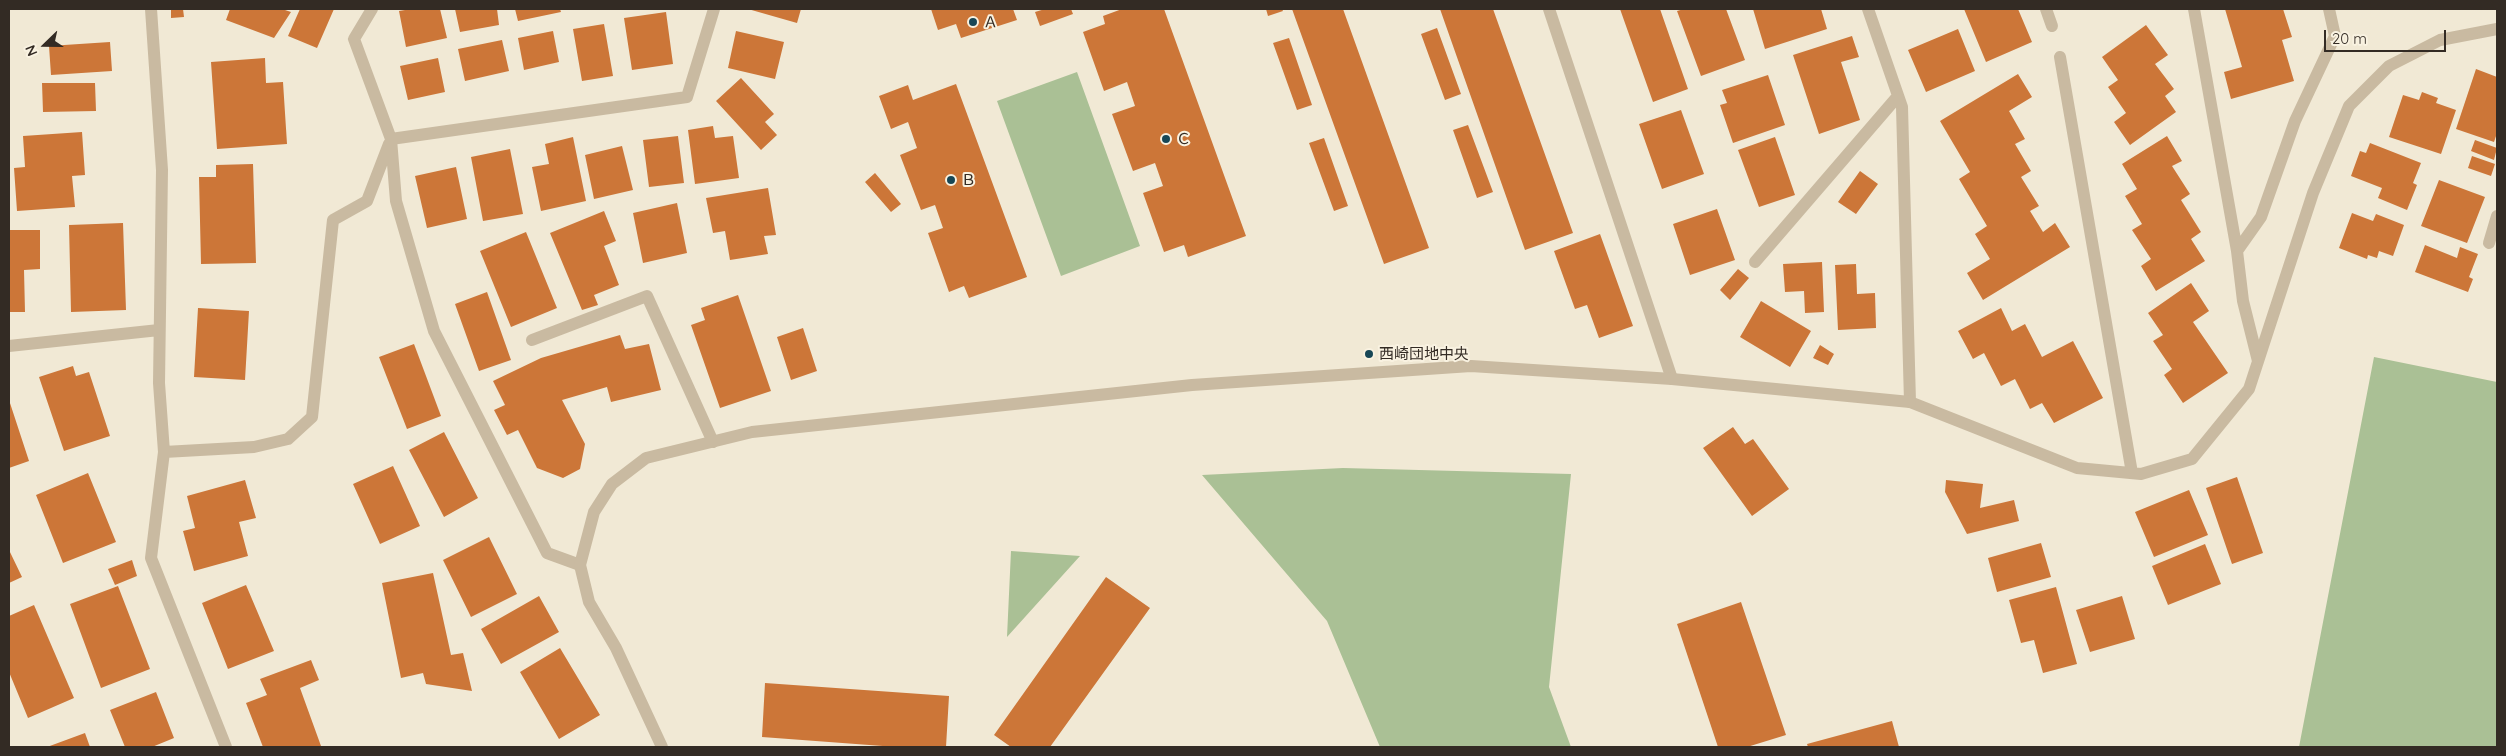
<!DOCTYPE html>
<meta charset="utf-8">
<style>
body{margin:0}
#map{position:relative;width:2506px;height:756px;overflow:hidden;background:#f1e9d5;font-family:Quicksand,sans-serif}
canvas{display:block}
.frame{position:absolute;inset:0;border:10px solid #332b24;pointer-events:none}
.north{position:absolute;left:20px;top:20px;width:50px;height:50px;-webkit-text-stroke:4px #f9f2e1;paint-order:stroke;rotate:248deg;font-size:14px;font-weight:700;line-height:20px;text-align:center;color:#332b24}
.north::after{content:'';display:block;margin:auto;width:18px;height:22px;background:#332b24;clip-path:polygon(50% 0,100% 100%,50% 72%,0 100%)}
.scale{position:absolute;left:2324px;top:30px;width:122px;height:22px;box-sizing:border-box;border:2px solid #332b24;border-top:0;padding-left:6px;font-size:15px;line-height:18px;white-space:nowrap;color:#332b24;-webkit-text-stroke:4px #f9f2e1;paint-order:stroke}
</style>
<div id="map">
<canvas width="2506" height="756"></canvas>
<div class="frame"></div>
<div class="north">N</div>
<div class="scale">20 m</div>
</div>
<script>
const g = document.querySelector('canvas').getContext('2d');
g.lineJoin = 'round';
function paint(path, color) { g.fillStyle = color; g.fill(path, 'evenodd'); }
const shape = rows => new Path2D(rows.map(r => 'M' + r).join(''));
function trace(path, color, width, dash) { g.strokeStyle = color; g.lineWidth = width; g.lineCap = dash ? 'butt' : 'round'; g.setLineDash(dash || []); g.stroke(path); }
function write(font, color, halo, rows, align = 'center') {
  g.font = font + ' Quicksand,"Noto Sans JP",sans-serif'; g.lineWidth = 4; g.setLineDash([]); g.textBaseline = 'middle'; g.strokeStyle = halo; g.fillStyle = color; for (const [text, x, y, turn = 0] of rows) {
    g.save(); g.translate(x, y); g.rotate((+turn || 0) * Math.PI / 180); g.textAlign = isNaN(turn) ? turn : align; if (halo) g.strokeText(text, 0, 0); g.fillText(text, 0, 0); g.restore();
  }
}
paint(shape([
 [1077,72,1140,246,1061,276,997,101],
 [2374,357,2497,382,2497,747,2299,747],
 [1343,468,1571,474,1549,687,1571,747,1380,747,1327,621,1202,475],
 [1011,551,1080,556,1007,637]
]), '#aac095');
paint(shape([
 [171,9,183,9,184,17,171,18],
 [230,9,282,9,291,12,274,38,226,20],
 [300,9,334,9,317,48,288,36],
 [411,9,440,9,447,38,406,47,399,11],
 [455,9,497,9,499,25,460,32],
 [515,9,560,9,561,12,518,21],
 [748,9,801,9,797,23],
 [931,9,1013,9,1017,20,961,38,956,24,938,30],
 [1045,9,1071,9,1073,14,1040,26,1035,12],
 [1122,9,1164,9,1246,236,1188,257,1184,245,1164,252,1143,193,1163,186,1155,163,1133,171,1112,114,1135,106,1127,82,1104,91,1083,32,1105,24,1103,16],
 [1266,9,1282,9,1283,11,1268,16],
 [1292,9,1343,9,1429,248,1384,264],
 [1440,9,1493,9,1573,233,1525,250],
 [1620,9,1660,9,1688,89,1653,102],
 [1684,9,1726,9,1745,60,1701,76,1677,11],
 [1753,9,1821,9,1827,29,1765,49],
 [1964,9,2018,9,2032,42,1986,62],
 [2225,9,2283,9,2292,37,2282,40,2294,81,2231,99,2224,72,2242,67],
 [666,12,673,64,632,70,624,18],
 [604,24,613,76,582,81,573,29],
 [2146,25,2168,55,2155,64,2174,89,2165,96,2176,112,2130,145,2114,122,2126,113,2108,87,2118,80,2102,57],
 [1437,28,1461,94,1445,100,1421,34],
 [1958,29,1975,71,1926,92,1908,50],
 [553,31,559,62,524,70,518,38],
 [736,31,784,42,775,79,728,68],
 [1852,36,1859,57,1841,62,1860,120,1819,134,1793,55],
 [1289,38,1312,105,1297,110,1273,43],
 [502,40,509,71,465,81,458,49],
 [110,42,112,71,51,75,49,46],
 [265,58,266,83,283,82,287,144,217,149,211,62],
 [438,58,445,92,408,100,400,66],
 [2476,69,2497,77,2497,133,2494,142,2456,129],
 [2018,74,2032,97,2009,111,2025,139,2015,144,2031,171,2021,177,2039,206,2030,211,2043,232,2055,223,2070,247,1983,300,1967,273,1990,259,1975,234,1987,226,1959,179,1970,172,1940,121],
 [1768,75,1785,125,1733,143,1720,105,1727,103,1722,90],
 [741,78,774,114,765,122,777,135,761,150,716,101],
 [42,83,95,83,96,111,43,112],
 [956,84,1027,277,969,298,964,286,949,292,928,233,943,228,935,205,921,210,900,155,917,148,908,122,891,129,879,96,908,85,913,100],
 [2422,92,2438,98,2436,103,2456,110,2441,154,2389,137,2403,95,2419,100],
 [1681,110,1704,174,1662,189,1639,124],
 [1468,125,1493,192,1477,198,1453,130],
 [713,126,715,138,733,136,739,178,695,184,688,130],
 [82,132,85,175,72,176,75,207,17,211,14,168,25,167,23,136],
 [678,136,684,183,649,187,643,140],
 [2167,136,2182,161,2172,166,2190,194,2181,200,2201,232,2191,239,2205,261,2156,291,2141,266,2151,259,2132,230,2142,224,2125,196,2137,189,2122,164],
 [573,137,586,201,541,211,532,167,549,164,545,144],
 [1775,137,1795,195,1759,207,1738,150],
 [1324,138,1348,206,1334,211,1309,143],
 [2475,140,2497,148,2494,160,2471,151],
 [2370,143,2421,163,2413,183,2417,185,2407,210,2378,198,2382,188,2351,176,2360,151,2366,153],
 [622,146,633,190,594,199,585,155],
 [510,149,523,214,483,221,471,157],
 [2472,156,2495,164,2491,176,2468,168],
 [253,164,256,263,201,264,199,177,216,177,216,165],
 [456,167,467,219,427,228,415,176],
 [1860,171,1878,184,1856,214,1838,202],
 [875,173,901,204,891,212,865,182],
 [2439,180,2485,197,2467,243,2421,226],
 [768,188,776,235,764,236,768,254,730,260,725,231,713,233,706,198],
 [677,203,687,253,643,263,633,213],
 [1717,209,1735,260,1690,275,1673,224],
 [604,211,616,241,604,246,619,285,594,295,598,305,582,310,550,233],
 [2352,213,2373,221,2376,214,2404,225,2393,256,2379,251,2377,258,2368,255,2367,259,2339,248],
 [123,223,126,310,71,312,69,225],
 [9,230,40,230,40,269,24,270,25,312,9,312],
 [526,232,557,308,511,327,480,251],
 [1600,234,1633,326,1599,338,1587,305,1575,309,1554,251],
 [2425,245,2457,258,2460,247,2478,254,2469,277,2473,279,2468,292,2415,272],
 [1822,262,1824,312,1805,313,1804,291,1785,292,1783,264],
 [1856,264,1857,294,1875,293,1876,328,1838,330,1835,265],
 [1738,269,1749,278,1730,300,1720,290],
 [2191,283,2209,311,2193,322,2228,373,2183,403,2164,375,2172,369,2153,341,2163,335,2148,313],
 [487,292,511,360,479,371,455,304],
 [738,295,771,391,720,408,691,325,705,320,701,308],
 [1761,301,1811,331,1790,367,1740,337],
 [198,308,249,311,245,380,194,377],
 [2001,308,2012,331,2025,324,2042,357,2073,341,2103,398,2054,423,2042,403,2030,409,2015,379,2001,386,1984,353,1973,359,1958,331],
 [803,328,817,371,791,380,777,337],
 [620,335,625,349,649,344,661,390,611,402,607,387,562,400,585,444,580,469,563,478,537,468,518,430,507,435,494,410,505,405,493,381,541,358],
 [414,344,441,416,407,429,379,357],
 [1820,345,1834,354,1828,365,1813,358],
 [73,366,76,376,89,372,110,436,64,451,39,377],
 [9,400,29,461,9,468],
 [1733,427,1745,444,1753,439,1789,489,1752,516,1703,448],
 [444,432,478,498,444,517,409,450],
 [393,466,420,526,380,544,353,484],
 [88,473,116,542,63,563,36,495],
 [2237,477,2263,553,2232,564,2206,488],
 [245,480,256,518,239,522,248,556,194,571,183,531,195,528,187,496],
 [1946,480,1983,484,1980,508,2014,500,2019,521,1967,534,1945,492],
 [2189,490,2208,535,2154,557,2135,512],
 [489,537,517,594,471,617,443,560],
 [2041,543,2051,577,1997,592,1988,558],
 [2205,544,2221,584,2168,605,2152,566],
 [9,550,22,577,9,583],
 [132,560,137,576,115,585,108,569],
 [433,573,451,655,463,653,472,691,426,684,423,673,401,678,382,583],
 [1106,577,1150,608,1050,747,1011,747,994,735],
 [246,585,274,651,228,669,202,603],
 [118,586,150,669,101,688,70,604],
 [2056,587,2077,664,2043,673,2034,640,2021,643,2009,600],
 [539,596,559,632,501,664,481,629],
 [2122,596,2135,639,2090,652,2076,610],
 [1741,602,1786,735,1747,747,1718,747,1677,624],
 [34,605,74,698,28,718,9,672,9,616],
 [560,648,600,715,559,739,520,672],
 [311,660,319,680,300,688,321,746,263,747,246,703,267,695,260,679],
 [765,683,949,696,946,747,896,747,762,737],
 [156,692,174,738,152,747,125,747,110,710],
 [1892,721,1899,747,1808,747,1807,744],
 [85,733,90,747,47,747]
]), '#cc7638');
trace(shape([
 [151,9,162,170,159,383,164,452,151,558,226,747],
 [372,9,354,39,391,139,396,201,434,331,547,553,580,565],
 [1549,9,1672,379],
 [1868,9,1902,107,1910,402,2077,468,2141,474,2192,459,2249,389,2313,193,2349,106,2389,66,2440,40,2497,29],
 [2046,9,2052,26],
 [2194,9,2237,251,2243,301,2258,361],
 [2060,57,2132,473],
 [391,139,687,97,714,9],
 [2489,243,2497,216],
 [2237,251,2261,217,2295,121,2335,36,2329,9],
 [1755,262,1898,96],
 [532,340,647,296,713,442],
 [9,346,159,330],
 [164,452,254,447,288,439,312,417,333,220,367,201,389,144]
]), '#c9baa1', 12);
trace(shape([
 [662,747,616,648,589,602,580,565,594,512,612,484,646,458,752,432,1192,385,1471,366,1672,379,1910,402]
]), '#c9baa1', 12);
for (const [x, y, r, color] of [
 [973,22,5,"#184756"],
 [1166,139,5,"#184756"],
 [951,180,5,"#184756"],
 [1369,354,5,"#184756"]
]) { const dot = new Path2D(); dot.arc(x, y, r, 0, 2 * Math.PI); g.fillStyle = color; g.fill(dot); trace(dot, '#f9f2e1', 2); }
write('15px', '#332b24', '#f9f2e1', [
 ["Ａ",983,22],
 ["Ｃ",1176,139],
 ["Ｂ",961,180],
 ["西崎団地中央",1379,354]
], 'left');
</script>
